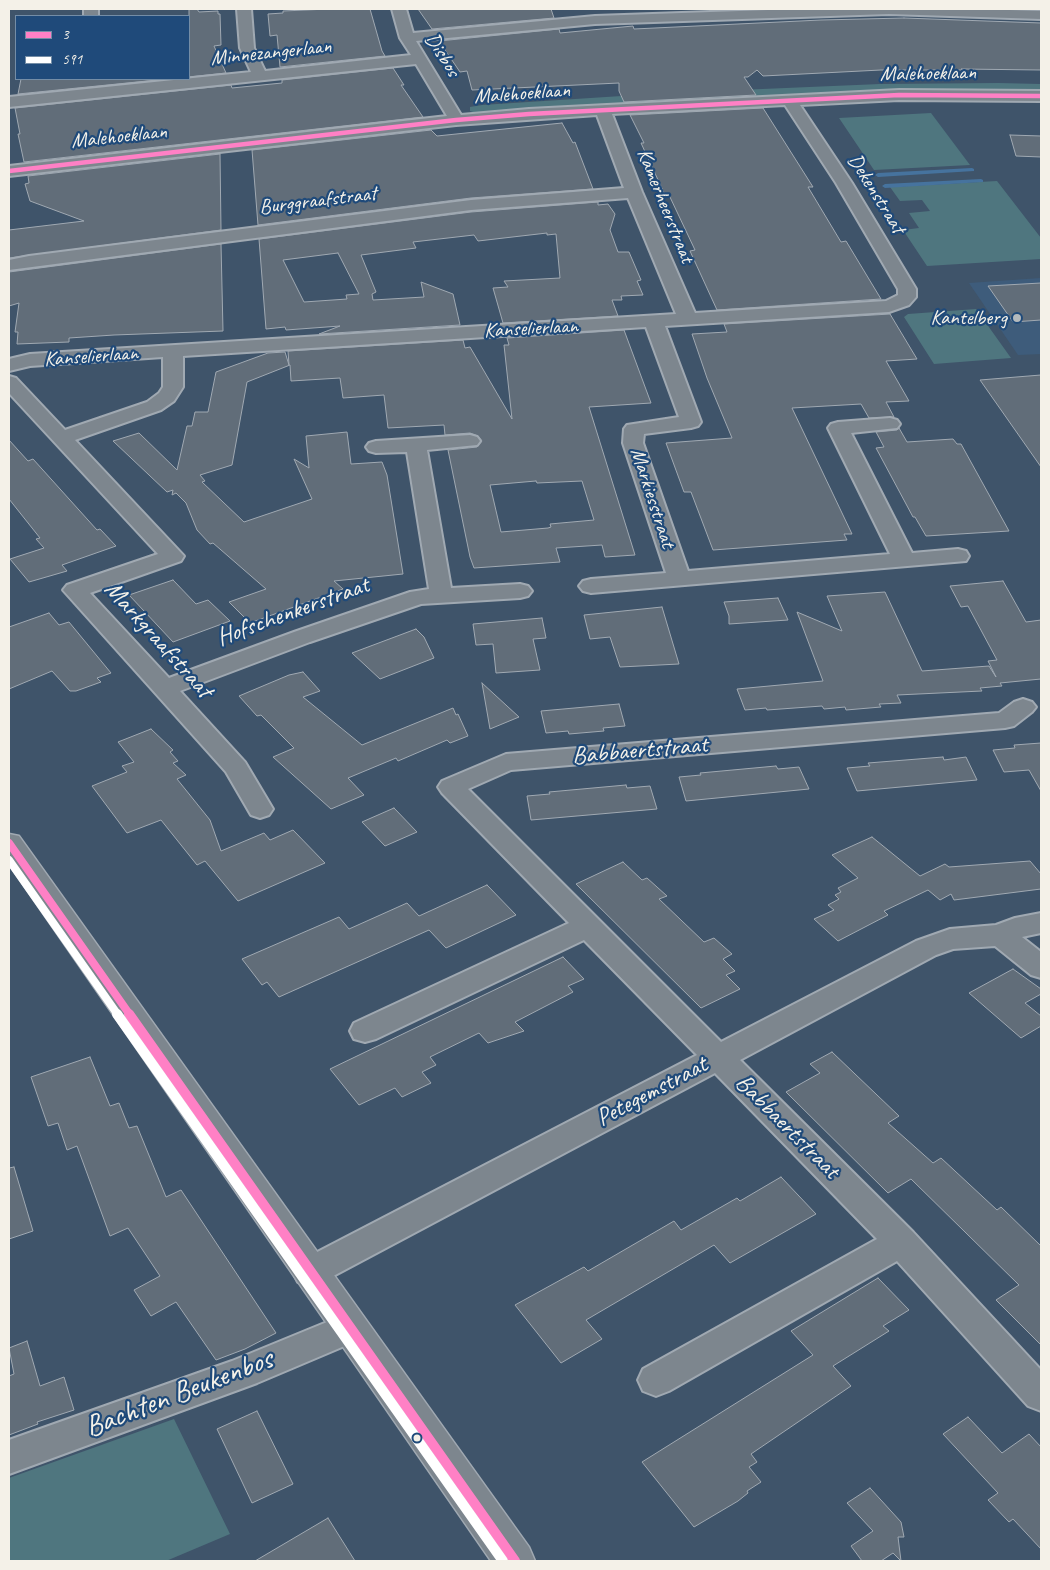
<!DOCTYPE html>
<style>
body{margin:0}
#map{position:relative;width:1050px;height:1570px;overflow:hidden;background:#3f546a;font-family:Caveat,sans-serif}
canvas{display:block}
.frame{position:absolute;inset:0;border:10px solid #f4f1e8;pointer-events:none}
.legend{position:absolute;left:15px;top:15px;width:175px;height:65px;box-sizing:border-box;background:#1f4a7a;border:1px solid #748da6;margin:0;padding:6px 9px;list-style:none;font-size:15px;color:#f4f1e8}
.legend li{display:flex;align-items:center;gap:10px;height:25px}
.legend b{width:25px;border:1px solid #748da6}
</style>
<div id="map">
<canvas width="1050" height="1570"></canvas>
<div class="frame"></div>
<ul class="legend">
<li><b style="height:6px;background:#ff80c5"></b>3</li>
<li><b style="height:6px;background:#fff"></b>591</li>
</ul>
</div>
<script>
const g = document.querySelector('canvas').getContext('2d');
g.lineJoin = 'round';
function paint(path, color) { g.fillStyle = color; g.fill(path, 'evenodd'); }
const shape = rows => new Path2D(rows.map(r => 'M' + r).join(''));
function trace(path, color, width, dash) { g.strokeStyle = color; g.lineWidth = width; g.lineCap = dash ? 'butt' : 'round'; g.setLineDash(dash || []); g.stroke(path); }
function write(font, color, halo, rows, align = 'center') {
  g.font = font + ' Caveat,sans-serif'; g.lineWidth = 4.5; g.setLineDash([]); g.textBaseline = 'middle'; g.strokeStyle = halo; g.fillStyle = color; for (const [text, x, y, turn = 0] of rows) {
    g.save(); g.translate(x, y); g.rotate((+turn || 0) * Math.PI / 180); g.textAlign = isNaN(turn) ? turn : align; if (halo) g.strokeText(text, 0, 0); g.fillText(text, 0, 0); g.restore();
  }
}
paint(shape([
 [1041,278,1041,354,1018,355,969,283]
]), '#3e5c7b');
paint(shape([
 [998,83,1041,84,1041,93,995,92,478,114,470,111,470,107,482,105,668,93,880,84],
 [931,113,970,165,874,170,839,118],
 [997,181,1041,238,1041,259,927,266,903,230,919,228,909,213,930,211,922,200,900,201,890,187],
 [976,309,1011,358,934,364,904,317,908,314],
 [174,1419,230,1534,166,1561,9,1561,9,1478]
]), '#4f767f');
paint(shape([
 [972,168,974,169,974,171,878,177,875,175,878,173,972,168],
 [981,179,983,180,983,182,885,188,882,186,885,184,981,179]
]), '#46739e');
const building = shape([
 [189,9,197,9,199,12,218,11,218,14,220,14,221,45,214,46,226,73,189,77,189,9],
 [329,9,370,9,382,51,385,56,280,67,277,35,270,36,268,14,283,13,283,11,329,9],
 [418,9,551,9,554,18,432,29,418,9],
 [904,18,1041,23,1041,70,961,69,963,70,881,70,763,76,757,70,748,77,744,77,756,95,624,102,619,91,619,83,472,90,467,71,460,72,439,41,559,29,560,33,633,26,634,29,821,20,904,18],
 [393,68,404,85,401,85,423,117,24,162,18,134,20,134,15,108,231,85,232,88,282,83,282,80,393,68],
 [21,79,167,79,18,94,21,79],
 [763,108,813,187,808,187,841,242,846,241,881,299,717,310,690,251,695,250,669,195,665,195,641,143,644,143,630,115,763,108],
 [562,123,573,143,575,142,593,189,471,198,258,225,252,150,431,130,437,136,562,123],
 [1010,135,1041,136,1041,157,1016,156,1010,135],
 [220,154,221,230,9,258,9,230,84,221,30,201,25,184,29,183,28,176,220,154],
 [598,202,598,205,608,204,615,214,610,230,618,252,629,252,641,280,637,281,643,295,621,296,622,300,612,300,618,316,503,323,493,288,508,287,504,281,560,278,556,234,547,235,547,233,478,241,474,235,413,242,416,248,361,255,376,292,372,294,373,300,424,297,421,282,453,294,460,325,319,334,340,326,286,330,285,327,266,329,259,239,471,212,598,202],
 [338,253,359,294,346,295,347,299,304,302,283,260,338,253],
 [221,244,223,331,114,335,69,338,69,342,17,344,18,332,15,332,19,303,9,306,9,272,221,244],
 [1041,283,1041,320,1013,322,988,286,1041,283],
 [890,314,917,359,886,361,909,401,886,402,894,417,869,418,861,404,792,408,852,534,844,534,847,540,713,550,691,492,684,492,666,443,732,438,707,378,692,334,727,332,724,324,890,314],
 [624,330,651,403,589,407,635,555,605,557,602,545,556,548,560,562,474,568,470,557,448,450,477,447,482,441,478,436,470,433,445,435,444,425,388,428,384,395,343,398,340,378,291,381,290,365,247,382,232,465,200,475,205,481,202,482,244,522,312,499,294,459,309,468,306,436,347,432,351,464,382,462,387,475,403,574,334,581,343,589,250,623,229,602,266,589,213,543,210,544,197,530,186,503,176,493,172,495,173,490,167,492,113,441,139,433,177,470,187,426,192,426,195,412,208,412,216,372,268,353,285,352,289,365,288,351,463,340,465,348,470,347,512,419,504,345,509,345,507,338,624,330],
 [536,481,537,483,582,481,594,520,550,524,551,527,548,528,501,532,490,485,536,481],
 [1041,375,1041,467,980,380,1041,375],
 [899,428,907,442,953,439,957,444,961,444,1009,531,926,536,915,517,913,517,876,448,884,447,876,432,897,430,899,428],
 [9,440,28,461,33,459,97,530,100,529,116,546,62,565,67,571,29,582,10,559,44,548,36,539,40,538,9,499,9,440],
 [173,580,196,604,208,600,230,621,173,642,129,595,173,580],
 [1003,581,1026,622,1041,620,1041,679,1000,683,1002,686,980,688,982,691,897,695,901,703,879,704,881,707,846,710,845,707,824,709,822,706,767,710,766,708,745,710,737,689,823,681,797,612,842,631,827,596,885,592,922,671,989,666,996,677,988,661,997,660,968,606,961,607,950,586,1003,581],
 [778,598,788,620,729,624,729,616,724,602,778,598],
 [662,607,679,664,620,667,610,637,590,639,584,615,662,607],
 [49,613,59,625,69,622,111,673,97,678,101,682,76,691,70,691,52,671,9,689,9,627,49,613],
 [542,618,546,638,533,639,540,670,496,673,493,644,476,645,473,624,542,618],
 [416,629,424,637,434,658,380,679,352,653,416,629],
 [303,672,320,691,303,697,362,745,453,708,456,715,458,714,468,736,450,743,447,740,398,761,396,758,348,778,364,795,331,809,273,757,294,748,261,715,257,716,239,696,289,675,303,672],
 [482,683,519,717,490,729,482,683],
 [619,704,625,726,603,728,604,731,569,734,568,731,546,733,541,711,619,704],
 [151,729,173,750,170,752,178,761,173,763,186,775,177,779,210,820,221,851,264,833,270,840,293,830,325,863,238,901,205,861,197,865,161,820,127,833,92,786,127,772,122,766,134,762,118,742,151,729],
 [1041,743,1041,791,1029,770,1004,772,993,750,1015,748,1014,745,1041,743],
 [943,757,944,760,966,757,977,780,857,791,847,768,870,766,868,763,943,757],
 [776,766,778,769,799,767,809,789,686,801,679,777,701,775,700,773,776,766],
 [626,785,627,788,650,786,657,809,531,820,527,796,550,794,549,792,626,785],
 [394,808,417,832,385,846,362,822,394,808],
 [872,837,920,876,945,864,949,867,1030,861,1041,874,1041,889,954,900,951,894,940,900,928,890,884,911,888,915,838,941,814,919,834,910,828,905,839,899,835,895,841,892,838,888,858,878,832,855,872,837],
 [623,862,642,880,647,878,667,896,659,899,704,942,714,938,732,954,723,959,735,971,726,975,740,989,701,1008,576,884,623,862],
 [487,885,516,915,446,948,429,930,279,997,267,982,262,985,242,959,339,917,349,929,407,903,419,916,487,885],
 [563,957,584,979,568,986,573,992,515,1022,524,1031,488,1043,479,1033,430,1057,436,1065,422,1072,431,1083,402,1097,395,1088,359,1105,330,1069,563,957],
 [1013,969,1041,989,1041,994,1025,1003,1041,1016,1041,1026,1021,1038,969,993,1013,969],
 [832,1052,899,1116,888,1123,933,1163,941,1158,997,1210,1001,1207,1041,1246,1041,1345,996,1300,1019,1285,911,1179,888,1193,786,1092,820,1073,810,1064,832,1052],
 [90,1057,110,1106,119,1103,129,1128,137,1126,166,1197,181,1190,276,1333,245,1349,216,1360,176,1302,151,1316,134,1290,160,1276,128,1228,110,1236,77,1146,67,1150,58,1123,48,1126,31,1077,90,1057],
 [14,1167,33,1231,9,1239,9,1168,14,1167],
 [781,1177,816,1214,730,1263,714,1245,586,1320,602,1339,561,1363,515,1305,584,1267,588,1271,674,1221,681,1230,737,1198,740,1201,781,1177],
 [878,1278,909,1310,883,1326,889,1331,833,1366,851,1386,751,1454,757,1462,749,1467,761,1482,747,1491,748,1493,738,1501,694,1527,642,1462,813,1355,791,1331,878,1278],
 [27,1341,40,1386,64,1377,74,1410,37,1422,38,1424,9,1435,9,1376,14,1374,9,1348,27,1341],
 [257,1411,293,1484,252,1503,217,1429,257,1411],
 [968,1417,1002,1453,1029,1434,1041,1447,1041,1549,1013,1519,1009,1522,988,1500,998,1493,943,1434,968,1417],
 [870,1488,901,1522,904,1537,898,1537,901,1561,893,1553,881,1561,862,1561,851,1546,873,1531,847,1503,870,1488],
 [328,1518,355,1561,255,1561,328,1518]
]);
paint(building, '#616d79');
trace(building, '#a0a9b2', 1);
const street = shape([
 [84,9,98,9,98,16,84,16,84,9],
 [237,9,251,9,254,48,265,71,411,55,400,38,392,9,406,9,413,33,595,16,797,9,978,9,1041,11,1041,19,889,14,595,24,416,41,461,115,529,109,899,90,1041,91,1041,101,899,100,800,105,852,183,916,289,916,297,909,305,889,312,665,326,701,422,698,426,691,428,644,434,643,443,688,571,890,554,828,428,831,424,838,422,890,418,897,420,900,424,897,428,851,433,912,553,958,549,966,551,969,556,966,561,591,593,583,591,579,586,583,581,591,579,666,573,623,443,624,429,627,425,679,417,646,327,183,356,183,387,174,401,161,410,75,440,184,556,181,561,90,593,169,678,294,632,410,592,429,589,407,452,376,453,369,451,366,447,369,443,376,441,470,435,477,437,480,441,477,445,427,450,451,588,520,584,528,586,532,591,528,596,520,598,421,604,310,642,180,691,245,762,273,809,269,815,260,818,251,815,226,772,63,590,67,585,158,554,9,393,9,376,16,378,65,430,147,402,159,393,163,387,163,357,30,366,9,371,9,359,30,354,676,314,628,198,471,210,9,270,9,260,29,256,471,200,624,188,597,115,456,125,9,176,9,166,447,116,416,64,9,107,9,97,251,72,240,48,237,9],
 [785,105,836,183,898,289,898,295,886,301,695,313,642,192,612,114,785,105],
 [1023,699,1032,702,1036,707,1032,712,1014,726,1005,728,511,770,468,789,721,1042,916,941,950,929,996,925,1015,918,1041,913,1041,933,1022,937,1041,952,1041,978,1031,975,995,946,953,949,936,955,740,1060,913,1232,1041,1370,1041,1411,1028,1406,897,1261,669,1391,656,1396,643,1391,638,1380,643,1369,877,1239,715,1073,322,1282,310,1286,298,1282,293,1272,298,1262,697,1055,584,940,376,1039,365,1042,354,1039,350,1031,354,1023,569,923,442,793,438,787,442,781,506,754,999,713,1014,702,1023,699],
 [349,1313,361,1317,366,1328,361,1339,257,1383,9,1474,9,1440,232,1361,349,1313]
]);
const secondary = shape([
 [9,834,19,836,529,1547,535,1561,491,1561,9,864,9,834]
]);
trace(street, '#a0a9b2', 4);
trace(secondary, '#a0a9b2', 3);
paint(street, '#7d868e');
paint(secondary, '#7d868e');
trace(shape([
 [9,171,456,120,529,114,899,95,1041,96]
]), '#ff80c5', 4.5);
trace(shape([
 [9,843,130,1015]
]), '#ff80c5', 8);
trace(shape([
 [129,1014,515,1561]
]), '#ff80c5', 10);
trace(shape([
 [9,860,118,1015]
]), '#fff', 8);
trace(shape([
 [117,1014,503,1561]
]), '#fff', 10);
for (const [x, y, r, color] of [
 [1017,318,5,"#b5babc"],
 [417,1438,4.5,"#f4f1e8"]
]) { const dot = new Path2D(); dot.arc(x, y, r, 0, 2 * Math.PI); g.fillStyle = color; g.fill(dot); trace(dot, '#1f4a7a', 2); }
write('21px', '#f4f1e8', '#1f4a7a', [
 ["Minnezangerlaan",271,53,-6],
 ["Disbos",442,55,58],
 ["Malehoeklaan",928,74,-1],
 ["Malehoeklaan",522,94,-4],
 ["Malehoeklaan",119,137,-6],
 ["Dekenstraat",876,194,58],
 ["Burggraafstraat",318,201,-7],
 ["Kamerheerstraat",665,206,68],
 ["Kanselierlaan",531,329,-3],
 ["Kanselierlaan",91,357,-4],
 ["Markiesstraat",652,498,72]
]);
write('21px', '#f4f1e8', '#1f4a7a', [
 ["Kantelberg",1007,318]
], 'right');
write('25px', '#f4f1e8', '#1f4a7a', [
 ["Hofschenkerstraat",293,612,-20],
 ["Markgraafstraat",158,640,48],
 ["Babbaertstraat",640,751,-5],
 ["Petegemstraat",652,1092,-28],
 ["Babbaertstraat",787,1127,45]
]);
write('30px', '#f4f1e8', '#1f4a7a', [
 ["Bachten Beukenbos",179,1394,-21]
]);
</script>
